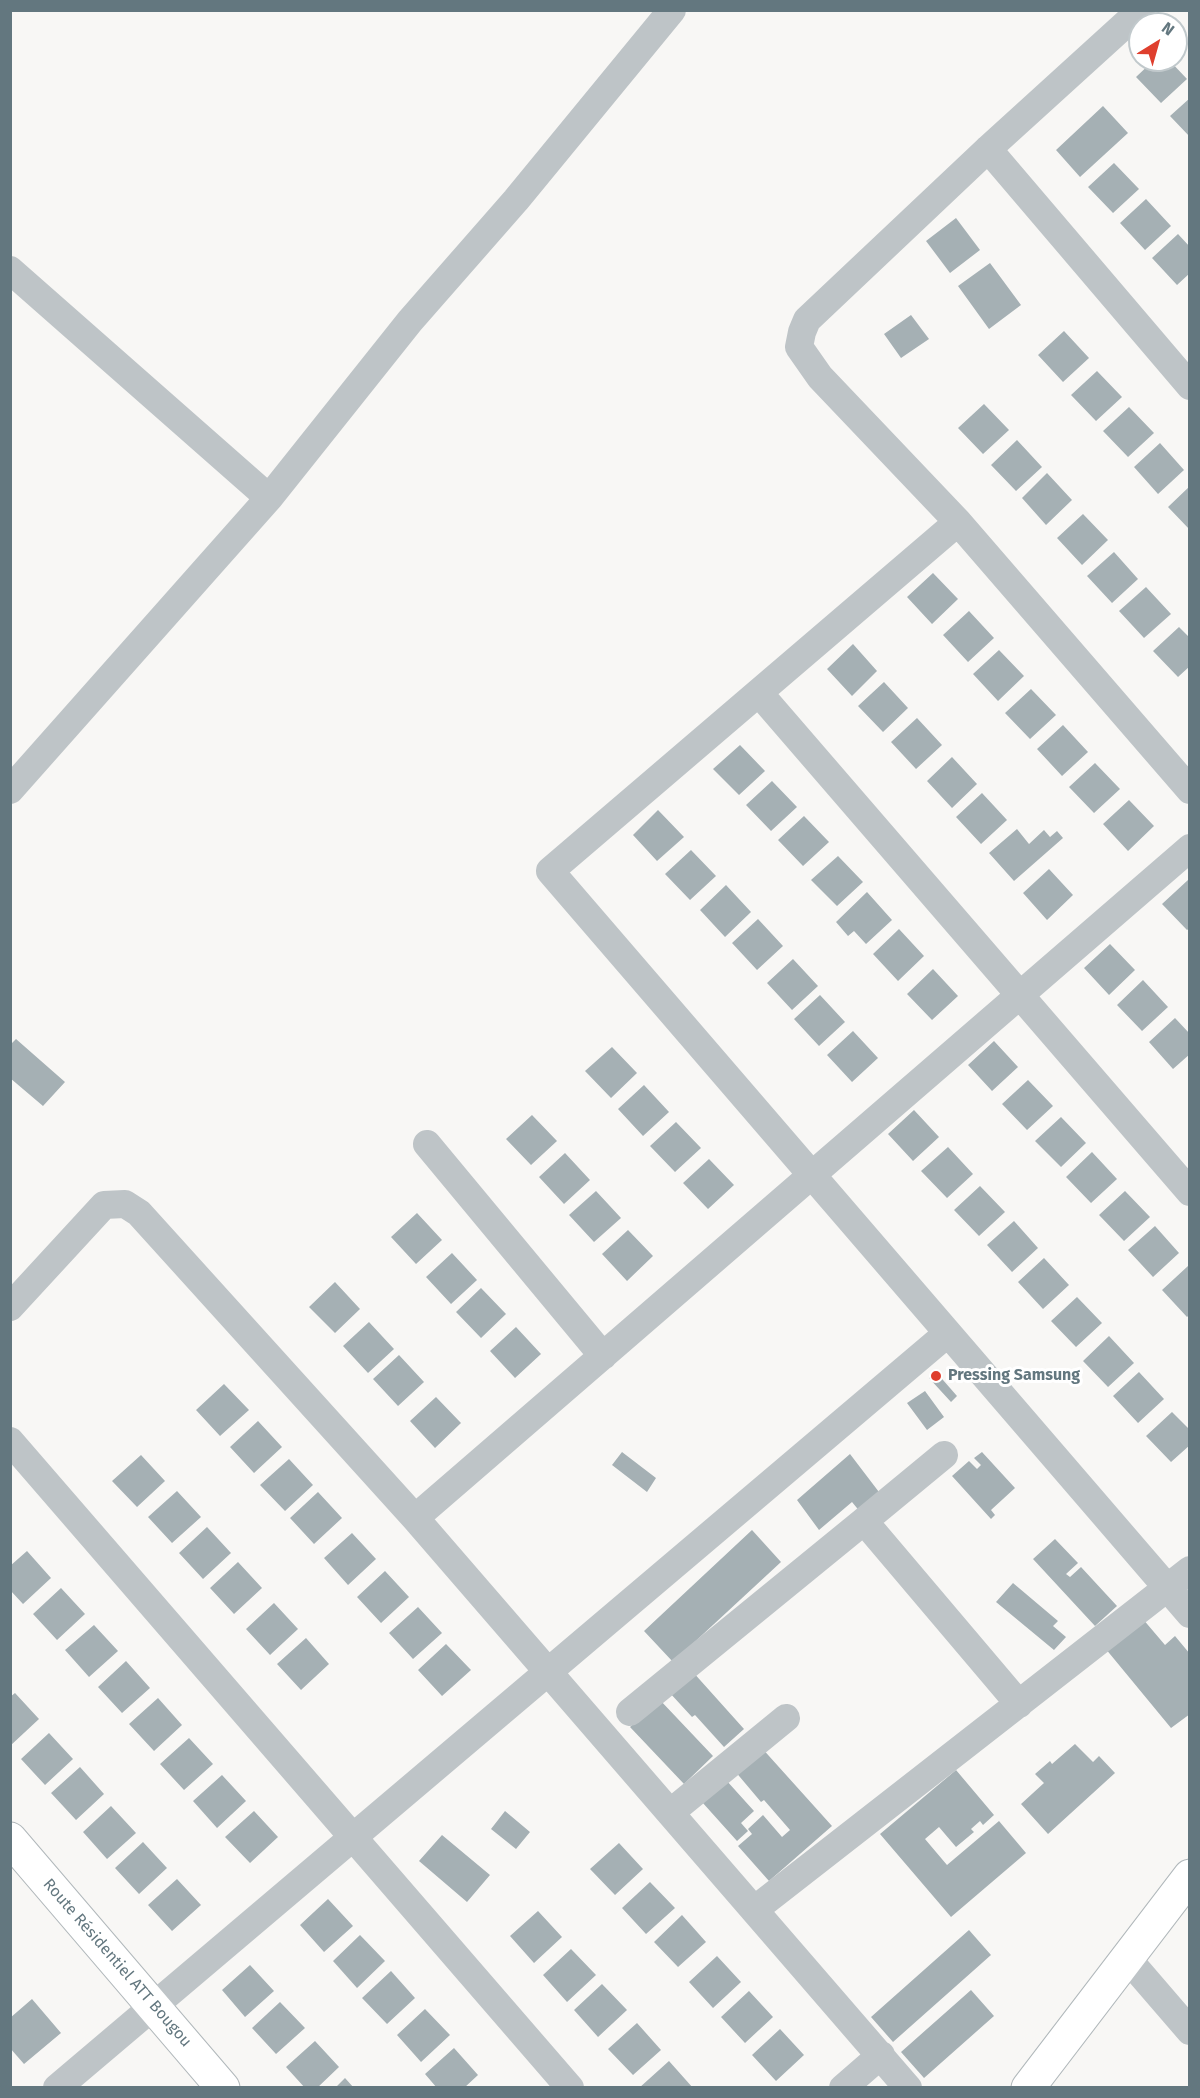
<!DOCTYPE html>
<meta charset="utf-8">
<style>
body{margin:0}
#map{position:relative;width:1200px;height:2098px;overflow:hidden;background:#f8f7f5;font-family:"Fira Sans",sans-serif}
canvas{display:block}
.frame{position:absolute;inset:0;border:12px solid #63777f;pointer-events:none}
.north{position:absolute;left:1128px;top:12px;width:60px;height:60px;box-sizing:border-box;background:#fff;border:2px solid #c1c9cc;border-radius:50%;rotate:37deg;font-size:16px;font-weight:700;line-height:24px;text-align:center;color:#63777f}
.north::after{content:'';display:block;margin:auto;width:21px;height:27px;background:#df3f2e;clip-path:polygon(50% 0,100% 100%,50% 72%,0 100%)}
</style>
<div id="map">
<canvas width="1200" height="2098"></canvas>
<div class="frame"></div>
<div class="north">N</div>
</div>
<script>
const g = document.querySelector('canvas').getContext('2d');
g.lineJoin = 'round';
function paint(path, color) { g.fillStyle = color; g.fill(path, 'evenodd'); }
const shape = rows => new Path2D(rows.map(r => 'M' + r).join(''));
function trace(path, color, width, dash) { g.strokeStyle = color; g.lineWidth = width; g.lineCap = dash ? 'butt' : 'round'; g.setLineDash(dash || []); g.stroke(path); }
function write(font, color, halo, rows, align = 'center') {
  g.font = font + ' "Fira Sans",sans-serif'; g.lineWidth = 6; g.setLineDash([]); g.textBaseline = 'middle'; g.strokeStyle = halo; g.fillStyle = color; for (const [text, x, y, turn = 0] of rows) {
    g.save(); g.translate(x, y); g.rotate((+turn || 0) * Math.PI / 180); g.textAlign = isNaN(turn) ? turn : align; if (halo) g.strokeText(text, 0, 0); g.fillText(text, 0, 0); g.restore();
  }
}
paint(shape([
 [1154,60,1169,60,1187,79,1161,103,1136,77],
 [1190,98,1190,137,1170,116],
 [1103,106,1128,133,1080,177,1056,150],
 [1114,163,1139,189,1113,213,1088,187],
 [1146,199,1171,226,1145,250,1120,223],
 [956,218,980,250,950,273,926,241],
 [1178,234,1190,247,1190,273,1177,285,1152,258],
 [990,263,1021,305,989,329,958,286],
 [911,315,929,339,901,358,884,334],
 [1064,331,1089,358,1063,382,1038,355],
 [1097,371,1122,397,1096,421,1071,395],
 [984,404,1009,430,983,454,958,428],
 [1129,407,1154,433,1128,457,1103,431],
 [1017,440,1042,467,1016,491,991,465],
 [1160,443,1184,470,1158,494,1134,467],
 [1047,473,1072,500,1046,525,1022,498],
 [1190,486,1190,530,1168,507],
 [1083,514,1108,540,1082,565,1057,538],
 [1114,552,1138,579,1112,603,1087,576],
 [933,573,958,599,932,624,907,597],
 [1146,587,1171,614,1144,638,1119,611],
 [969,611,994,638,968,662,943,635],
 [1179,627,1190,638,1190,666,1178,677,1153,651],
 [853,644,877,671,852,696,827,669],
 [999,650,1024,676,998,701,973,674],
 [884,682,908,708,883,732,858,706],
 [1031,689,1056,715,1030,739,1005,713],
 [917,718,942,745,916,769,891,742],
 [1063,725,1088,752,1062,776,1037,749],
 [740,745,765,771,739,795,713,769],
 [952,757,977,784,952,808,927,781],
 [1095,763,1120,789,1094,813,1069,787],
 [772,781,797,807,771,831,746,805],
 [982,793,1007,820,981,844,956,817],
 [1129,800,1154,826,1128,851,1103,824],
 [658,810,684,837,657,861,633,835],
 [804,816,829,842,803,866,778,840],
 [1017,829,1029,844,1044,830,1050,837,1057,831,1063,838,1014,881,989,853],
 [691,850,716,876,690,900,665,874],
 [838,856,863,882,837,906,811,880],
 [1049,869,1073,895,1047,920,1023,893],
 [1188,880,1190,928,1187,930,1162,904],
 [726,885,751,912,725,937,700,910],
 [867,892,892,920,866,944,854,931,848,936,836,922],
 [758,919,783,946,757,970,732,943],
 [899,929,924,956,898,981,873,954],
 [1110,944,1135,970,1109,995,1084,968],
 [793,959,818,986,792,1010,767,983],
 [933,969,958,996,932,1020,907,994],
 [1143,980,1168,1007,1142,1031,1117,1005],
 [820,995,845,1022,819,1046,794,1019],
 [1175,1018,1190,1034,1190,1054,1173,1069,1149,1042],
 [853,1031,878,1058,852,1082,827,1055],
 [16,1039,65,1082,43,1106,10,1078,10,1045],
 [994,1041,1018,1067,992,1091,968,1065],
 [612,1047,637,1073,611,1098,585,1071],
 [1028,1080,1053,1106,1027,1130,1002,1104],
 [644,1085,669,1112,643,1136,618,1109],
 [914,1110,939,1137,913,1161,888,1134],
 [532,1115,557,1141,531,1165,506,1139],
 [1061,1117,1086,1143,1061,1167,1035,1141],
 [676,1122,701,1148,675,1172,650,1146],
 [948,1147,973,1174,947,1198,921,1171],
 [1092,1152,1117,1179,1091,1203,1066,1177],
 [565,1153,590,1180,564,1204,539,1177],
 [709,1159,734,1185,708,1209,683,1183],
 [980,1186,1005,1212,979,1236,954,1210],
 [596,1191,621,1218,594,1242,569,1215],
 [1125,1191,1150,1217,1124,1241,1099,1215],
 [417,1213,442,1240,416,1264,391,1237],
 [1014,1221,1038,1248,1012,1272,987,1245],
 [1155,1226,1179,1253,1153,1277,1128,1250],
 [628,1230,653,1256,627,1281,602,1254],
 [452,1253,477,1280,451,1304,426,1277],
 [1044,1258,1069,1285,1043,1309,1018,1282],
 [1188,1266,1190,1314,1187,1317,1162,1290],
 [335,1282,360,1309,335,1333,309,1307],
 [481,1288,506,1314,481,1338,456,1312],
 [1077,1297,1102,1323,1076,1347,1051,1321],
 [369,1322,394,1349,368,1373,343,1346],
 [516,1327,541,1354,515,1378,490,1351],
 [1109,1336,1134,1363,1108,1387,1083,1361],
 [399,1355,424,1382,398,1406,373,1379],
 [936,1372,957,1396,951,1402,929,1378],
 [1139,1372,1164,1399,1138,1423,1113,1396],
 [224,1384,249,1410,220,1436,196,1410],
 [925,1391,944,1417,927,1430,907,1403],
 [436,1397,461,1423,435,1448,410,1421],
 [1172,1412,1190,1430,1190,1445,1171,1462,1146,1436],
 [258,1421,282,1447,254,1473,230,1447],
 [622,1452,656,1478,647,1492,612,1465],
 [982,1452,1015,1488,991,1510,995,1515,991,1519,952,1476,969,1461,977,1469,981,1465,974,1458],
 [850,1454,882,1496,861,1513,852,1502,819,1530,797,1500],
 [141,1455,165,1481,137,1507,112,1481],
 [289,1459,313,1485,285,1511,260,1485],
 [177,1491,201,1517,172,1543,148,1517],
 [318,1492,342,1518,314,1544,290,1518],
 [207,1527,231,1553,203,1579,179,1553],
 [752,1530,781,1562,673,1662,644,1631],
 [352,1533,376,1559,348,1585,324,1558],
 [1055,1539,1078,1563,1066,1574,1070,1577,1081,1567,1117,1606,1095,1626,1033,1559],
 [27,1551,51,1578,23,1604,10,1590,10,1566],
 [238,1562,262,1588,234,1614,210,1588],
 [385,1571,409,1597,381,1623,357,1597],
 [1013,1583,1058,1621,1053,1626,1066,1637,1054,1650,996,1602],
 [61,1588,85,1614,57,1640,33,1614],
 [274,1603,298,1629,270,1655,246,1629],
 [418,1607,442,1633,413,1659,389,1633],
 [1142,1618,1165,1645,1175,1636,1190,1654,1190,1714,1171,1728,1105,1648],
 [94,1625,118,1651,89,1677,65,1650],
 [306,1638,329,1664,301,1690,277,1664],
 [446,1644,471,1670,442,1696,418,1670],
 [126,1661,150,1688,122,1713,98,1687],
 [692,1671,744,1729,724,1747,695,1715,692,1717,669,1692],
 [15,1693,39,1719,10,1746,10,1697],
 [158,1698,182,1725,154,1751,129,1724],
 [659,1699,713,1756,684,1784,630,1727],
 [49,1733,73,1759,45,1785,21,1759],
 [189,1738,213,1764,184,1790,160,1764],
 [1075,1744,1093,1762,1099,1756,1115,1773,1048,1834,1021,1804,1044,1783,1035,1774,1050,1761,1052,1764],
 [760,1746,832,1826,769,1881,738,1846,752,1834,748,1829,763,1815,782,1837,790,1830,764,1800,761,1802,734,1770],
 [80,1767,104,1794,76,1820,51,1793],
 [956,1770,994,1815,983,1825,980,1821,971,1829,974,1832,956,1847,939,1827,925,1839,947,1865,999,1821,1026,1853,951,1917,880,1834],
 [222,1775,246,1801,217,1828,193,1801],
 [726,1780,754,1811,741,1823,748,1831,737,1841,702,1802],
 [111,1806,136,1833,107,1859,83,1832],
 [254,1811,278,1837,250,1863,225,1837],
 [505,1811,530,1832,516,1849,491,1829],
 [442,1835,490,1875,467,1902,419,1861],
 [143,1842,167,1868,139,1894,115,1868],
 [619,1843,643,1869,615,1895,590,1869],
 [177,1879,201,1905,172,1931,148,1905],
 [650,1882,675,1908,646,1934,622,1908],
 [328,1899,353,1926,324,1952,300,1925],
 [538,1911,562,1937,534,1963,510,1936],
 [682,1915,706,1942,678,1967,654,1942],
 [969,1930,991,1955,893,2042,871,2017],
 [360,1935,385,1961,357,1988,333,1961],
 [571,1949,596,1975,567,2002,543,1975],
 [717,1956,741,1982,713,2008,689,1982],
 [250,1965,274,1991,245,2017,222,1990],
 [391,1971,415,1998,387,2024,362,1998],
 [602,1984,627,2010,598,2037,574,2010],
 [971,1990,994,2016,924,2078,901,2052],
 [749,1991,773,2017,745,2043,721,2017],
 [32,1999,61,2033,24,2064,10,2048,10,2018],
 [280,2002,305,2028,276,2054,252,2028],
 [425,2009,450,2035,421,2062,397,2035],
 [637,2023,661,2050,633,2075,608,2049],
 [780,2029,804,2055,776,2081,752,2055],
 [315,2041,339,2067,317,2088,305,2088,286,2067],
 [454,2048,478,2075,464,2088,437,2088,425,2074],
 [669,2061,693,2088,639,2088],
 [345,2078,354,2088,335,2088]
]), '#a5b0b4');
const secondary = shape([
 [10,1839,223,2088],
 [1028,2088,1190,1876]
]);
trace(secondary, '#b1b8bb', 35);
trace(shape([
 [1141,10,988,149,807,320,802,332,799,347,820,377,958,522,1190,790],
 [988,149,1190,386],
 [10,270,269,498],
 [958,522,550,871,1190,1614],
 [759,693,1190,1192],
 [10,790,269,498,410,321,516,200,672,10],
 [427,1144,603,1356],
 [10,1307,104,1205,125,1204,139,1213,415,1518,908,2088],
 [10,1441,570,2088],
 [415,1518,1190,848],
 [864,1521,944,1455],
 [630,1712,864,1521,1019,1704],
 [671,1812,786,1718],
 [754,1910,1190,1570],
 [1127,1958,1190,2031],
 [57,2088,948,1333],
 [843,2088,881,2055]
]), '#bec4c7', 28);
trace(secondary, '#fff', 33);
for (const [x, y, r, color] of [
 [936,1376,6,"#df3f2e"]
]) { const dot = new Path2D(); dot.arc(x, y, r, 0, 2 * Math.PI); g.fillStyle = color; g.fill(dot); trace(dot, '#fff', 2); }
write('bold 16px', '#63777f', '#fff', [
 ["Pressing Samsung",948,1376]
], 'left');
write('16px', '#63777f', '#fff', [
 ["Route Résidentiel ATT Bougou",117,1963,49]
]);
</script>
